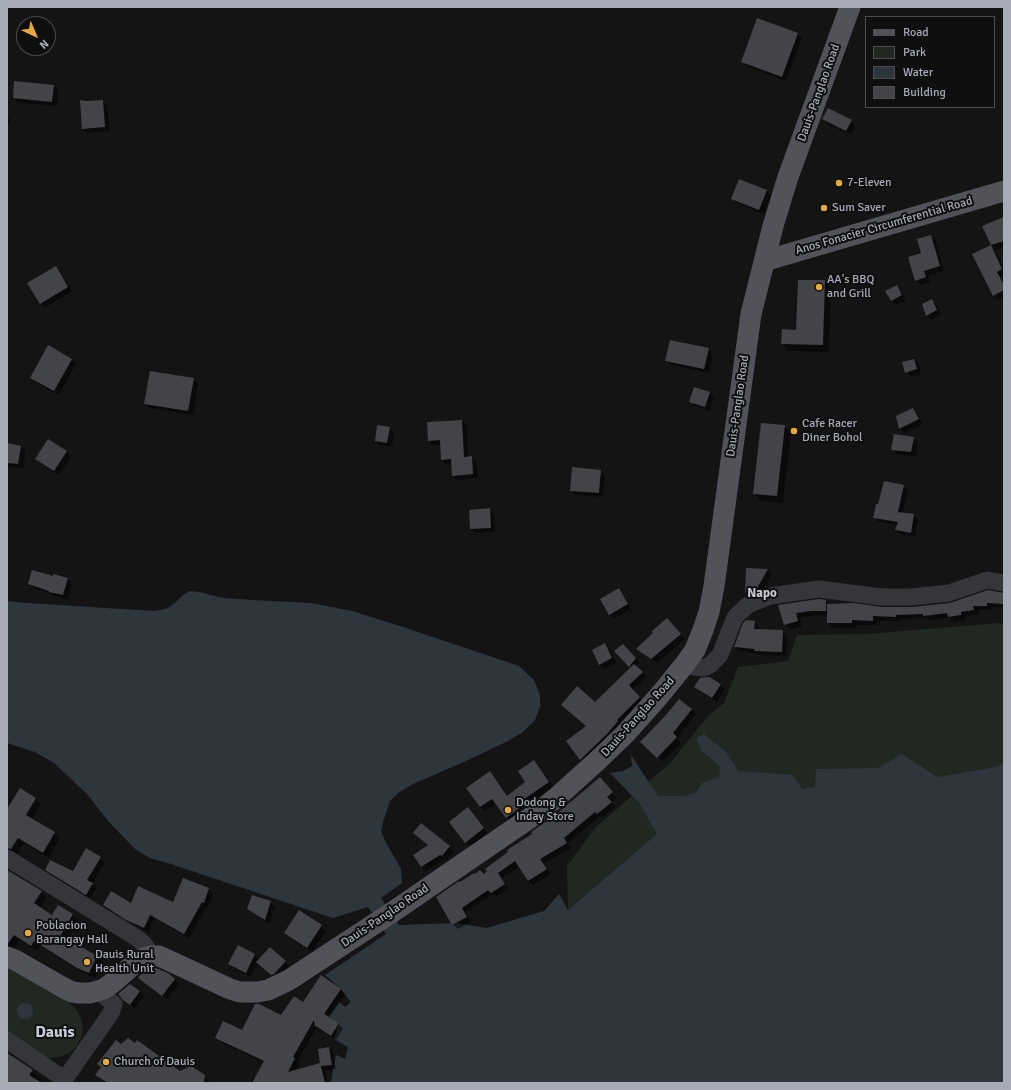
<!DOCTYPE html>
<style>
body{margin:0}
#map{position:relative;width:1011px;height:1090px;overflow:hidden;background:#141415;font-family:Signika,sans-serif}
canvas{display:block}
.frame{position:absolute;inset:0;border:8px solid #a6abb5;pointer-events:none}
.legend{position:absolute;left:865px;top:16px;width:130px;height:92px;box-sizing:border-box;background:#0f0f10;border:1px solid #4b4d52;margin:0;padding:5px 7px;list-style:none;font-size:12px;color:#a6abb5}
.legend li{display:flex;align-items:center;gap:8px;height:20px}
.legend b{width:20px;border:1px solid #4b4d52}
.north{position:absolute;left:16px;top:16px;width:40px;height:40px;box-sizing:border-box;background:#0f0f10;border:1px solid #4b4d52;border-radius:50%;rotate:136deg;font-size:11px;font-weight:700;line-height:16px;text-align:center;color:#a6abb5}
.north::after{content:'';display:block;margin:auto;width:14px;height:18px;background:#e7aa3a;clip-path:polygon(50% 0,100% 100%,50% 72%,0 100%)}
</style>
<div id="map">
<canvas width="1011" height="1090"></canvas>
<div class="frame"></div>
<ul class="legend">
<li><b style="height:5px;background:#515359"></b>Road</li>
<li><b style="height:11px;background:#202821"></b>Park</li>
<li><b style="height:11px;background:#2e363d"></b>Water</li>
<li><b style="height:11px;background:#434448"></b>Building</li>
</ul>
<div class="north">N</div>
</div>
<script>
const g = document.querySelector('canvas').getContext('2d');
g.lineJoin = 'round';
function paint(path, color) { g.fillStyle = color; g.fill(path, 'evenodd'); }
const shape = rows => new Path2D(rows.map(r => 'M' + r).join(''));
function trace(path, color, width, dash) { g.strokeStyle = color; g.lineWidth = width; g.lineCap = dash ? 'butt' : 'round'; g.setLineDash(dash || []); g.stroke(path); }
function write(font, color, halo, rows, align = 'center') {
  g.font = font + ' Signika,sans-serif'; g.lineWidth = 4; g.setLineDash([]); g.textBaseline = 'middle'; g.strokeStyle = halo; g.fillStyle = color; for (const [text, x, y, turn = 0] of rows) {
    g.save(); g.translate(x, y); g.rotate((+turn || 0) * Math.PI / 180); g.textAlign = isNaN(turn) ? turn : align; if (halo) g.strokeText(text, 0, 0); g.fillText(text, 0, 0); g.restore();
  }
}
paint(shape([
 [998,623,1004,624,1004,779,568,910,567,866,595,828,670,763,708,716,724,703,738,667,788,661,797,635,866,634],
 [7,965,69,1003,76,1009,81,1018,83,1028,81,1038,76,1047,69,1053,59,1057,49,1058,39,1054,7,1032]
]), '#202821');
paint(shape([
 [190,591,200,592,210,595,224,598,252,600,311,603,352,611,403,627,519,666,534,680,540,695,540,707,535,720,523,732,508,741,466,761,413,784,398,793,390,801,384,819,381,831,385,841,401,869,402,883,381,898,399,925,456,923,487,928,544,911,559,894,568,910,657,834,640,804,610,773,623,771,632,766,631,755,658,796,686,796,696,792,702,783,719,777,720,766,711,758,702,751,696,739,704,734,726,752,738,771,793,775,802,789,815,787,816,769,878,768,902,754,937,777,996,767,1004,763,1004,1083,331,1082,336,1055,345,1059,348,1047,334,1039,339,1023,328,1017,339,1002,345,1007,351,1002,341,989,325,975,386,934,368,907,333,918,171,864,150,858,136,850,108,821,88,795,54,763,35,752,7,743,7,601,26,603,154,611,166,609,175,603,183,595],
 '17 1011a8 8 0 1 1 16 0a8 8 0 1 1-16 0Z'
]), '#2e363d');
paint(shape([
 [797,34,802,38,786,81,746,66,742,62],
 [54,86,58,90,57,106,18,103,14,98],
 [103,101,107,105,110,131,88,133,83,129],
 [7,113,11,124,7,125],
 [824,119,851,121,855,126,851,135,828,124],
 [740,180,767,191,771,196,764,214,737,203,732,199],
 [1004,218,1004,247,995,250,1004,269,1004,275,1001,277,1004,282,1004,297,998,300,993,295,973,255,992,246,983,226],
 [931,236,936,241,944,271,928,275,930,282,921,285,916,280,922,253],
 [56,267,60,272,72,291,45,308,41,303],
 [824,281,831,288,829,352,789,351,782,344,797,331],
 [897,287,901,291,906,300,896,305,891,301],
 [932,301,937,305,941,315,931,320,926,315],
 [708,349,713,354,709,373,671,365,666,361],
 [72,360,76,364,59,395,35,382,31,378],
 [914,360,919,364,921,374,911,377,906,372],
 [193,379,198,384,193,415,150,408,145,403],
 [710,393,714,397,710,411,695,406,690,401],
 [913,409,918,414,923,424,904,433,900,428],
 [462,421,467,426,468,458,472,457,476,462,478,478,458,480,453,476,452,464,447,464,442,460,441,445,434,445,429,441],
 [784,426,791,433,783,503,761,501,754,493],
 [389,428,394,433,392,447,380,445,376,441],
 [913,438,918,443,916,457,897,454,893,449],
 [7,444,21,447,26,451,23,469,7,466],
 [66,452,71,457,59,475,41,463,36,458],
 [600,471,605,475,603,497,575,495,571,490],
 [904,486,908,491,903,513,914,515,918,520,915,537,900,534,896,530,898,525,879,522,874,518,879,506],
 [489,509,494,514,495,532,476,533,471,529],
 [747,569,767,570,772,574,760,595,750,596,746,592],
 [53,577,67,579,72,584,68,599,54,596,52,594,34,588,29,584],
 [618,590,623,594,631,609,614,619,610,614],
 [1004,594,1004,608,991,607,991,610,978,610,978,615,965,616,965,620,954,622,950,618,928,620,926,618,901,619,901,621,877,621,877,625,856,625,856,628,833,628,828,623,828,615,816,615,800,618,802,626,790,629,785,625,780,606,826,601,829,605,882,608,912,608,950,604],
 [754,622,759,627,758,630,782,631,787,635,786,656,760,655,759,654,740,651,735,647],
 [672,624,685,639,657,663,642,653,637,649],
 [604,645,609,649,616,663,605,669,600,665,593,651],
 [623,645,640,663,636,667,647,677,633,690,644,702,585,764,567,742,587,727,596,703,631,668,616,651],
 [720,685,725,689,717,702,700,691,696,687],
 [691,710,696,714,677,738,681,743,663,762,642,742],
 [534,761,539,766,553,787,523,807,526,811,512,822,496,803,485,811,480,807,494,777,508,796,526,782],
 [604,783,616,797,611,802,615,807,602,818,600,816,568,843,571,847,544,864,551,874,533,885,528,881,519,866,502,878,509,889,496,897,493,894,465,912,471,922,458,929,453,925,437,897,460,883,484,875,534,834],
 [35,798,41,804,32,819,54,833,60,838,49,858,24,843,17,854,7,856,7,805,10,807],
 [472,813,488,833,470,847,466,842],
 [421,824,454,851,447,860,445,859,426,871,422,867,414,855,429,845],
 [87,850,100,858,105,863,92,884,97,888,90,898,51,874,46,869,73,873],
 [7,871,41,892,47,898,40,908,52,917,58,907,73,915,78,921,67,940,97,957,102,962,95,978,84,973,40,946,37,951,20,940,14,948,7,944],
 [209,889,213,893,208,907,207,906,189,938,155,918,148,932,132,924,109,910,104,905,174,903],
 [270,902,275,907,269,924,253,913,248,909],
 [299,911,321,926,326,931,312,952,290,937,285,933],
 [239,947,255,955,260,960,285,962,289,967,279,978,276,979,258,963,250,977,234,968,230,964],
 [322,977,341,990,345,995,329,1018,339,1024,343,1029,336,1040,321,1030,320,1031,317,1027,297,1062,299,1064,295,1071,321,1064,329,1048,333,1053,336,1069,325,1071,328,1083,250,1083,253,1078,256,1078,264,1063,221,1042,216,1038,242,1032,282,1016,303,1003],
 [174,979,179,984,167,999,144,982],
 [140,991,144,996,135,1009,124,999],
 [121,1045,180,1072,204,1076,211,1083,105,1083,97,1075],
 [7,1055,32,1070,42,1080,40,1083,7,1083]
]), '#0007');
paint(shape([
 [757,18,798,33,782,77,741,62],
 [14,81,54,85,52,102,13,98],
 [80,100,86,101,103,100,105,127,82,129],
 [828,108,852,120,846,131,822,119],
 [739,179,767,190,759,210,731,199],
 [1004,217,1004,241,991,245,982,226],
 [931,235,940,266,924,271,926,277,915,281,908,257,921,253,917,239],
 [991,245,1002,269,997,272,1004,285,1004,290,993,296,972,254],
 [56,266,68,287,40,304,27,283],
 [798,280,825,280,823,345,781,344,782,329,796,330],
 [897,285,902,295,891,301,885,291],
 [932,299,937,310,926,316,922,304],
 [670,340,709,348,704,369,665,361],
 [48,345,72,359,54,391,30,378],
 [914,359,917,369,905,373,902,362],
 [150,371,194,378,188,411,144,404],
 [694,387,710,392,705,407,689,402],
 [913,408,919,419,899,429,896,416],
 [462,420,464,457,472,456,473,474,452,476,451,459,441,460,440,440,428,441,427,422],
 [761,423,785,425,777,496,753,494],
 [377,425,390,427,387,443,375,441],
 [894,434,914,437,911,452,891,450],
 [48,439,67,451,54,471,35,459],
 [7,443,21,446,18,464,7,463],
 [572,467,601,470,599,493,570,491],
 [884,481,904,485,898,512,914,514,911,533,895,530,898,522,873,518,876,504,878,504],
 [490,508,491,528,470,529,469,510],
 [746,568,768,569,756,590,745,592],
 [32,570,53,576,53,574,68,578,63,595,49,592,49,591,28,584],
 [619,588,628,604,609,615,600,599],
 [988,590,1004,593,1004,604,987,603,987,606,973,606,974,610,961,612,961,615,948,617,947,613,923,616,923,614,896,615,896,617,873,616,873,621,852,620,852,623,827,623,827,604,853,603,882,607,912,607,950,603],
 [819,599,826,600,826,611,811,611,796,613,798,621,784,625,778,605],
 [667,618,681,634,651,659,636,649,653,633,652,631],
 [746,620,755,621,754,629,783,630,782,652,754,651,755,649,734,647,743,623],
 [605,643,612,658,599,665,592,650],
 [623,644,636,658,629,667,614,651],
 [634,664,643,672,629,685,640,697,617,720,618,721,607,734,580,760,566,741,586,726,561,705,577,686,595,702],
 [709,677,721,684,712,698,694,687,700,678],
 [679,699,692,709,673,733,677,737,657,758,640,742,665,716],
 [534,760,549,782,520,802,522,806,506,818,492,799,480,807,466,788,490,771,507,796,525,782,518,771],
 [600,777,613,792,607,797,612,802,597,814,595,812,564,838,567,843,540,859,547,869,528,881,515,861,498,873,505,884,491,893,488,890,462,908,467,917,452,925,436,897,459,881,460,882,474,873,475,874,480,870,484,874,487,871,485,869,508,852,507,850,532,834,531,832,554,816],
 [20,788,36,798,26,815,55,832,43,853,18,838,11,849,7,848,7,809],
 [468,807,484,828,465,843,449,822],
 [421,823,450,846,442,856,440,855,421,867,413,855,428,845,413,833],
 [86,848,101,857,87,880,93,883,86,895,45,870,50,860,73,871],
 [7,870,42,891,34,903,52,915,58,905,73,914,61,935,97,956,89,973,77,968,34,941,31,946,14,935,7,945],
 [183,878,209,888,204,903,202,902,184,934,150,915,144,928,126,920,103,905,111,891,131,903,138,886,173,902],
 [252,895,271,901,265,920,247,909],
 [299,910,322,925,307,948,284,933],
 [238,945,255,954,246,973,228,964],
 [270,947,286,961,274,974,271,975,256,962],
 [153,968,156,968,168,973,175,979,162,996,138,978,142,973,148,969],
 [321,975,341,989,324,1014,339,1023,331,1036,316,1026,315,1027,314,1020,293,1057,295,1058,288,1072,320,1063,318,1049,329,1047,332,1065,321,1066,325,1083,252,1083,264,1061,215,1038,223,1021,242,1030,255,1004,259,1004,281,1015,294,996,303,1002],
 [130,984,140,991,130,1005,123,1000,118,994],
 [128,1038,135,1043,137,1040,180,1071,191,1066,205,1075,204,1083,108,1083,95,1075,101,1067,97,1064,116,1040,121,1044],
 [7,1053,33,1070,29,1075,42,1083,7,1083]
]), '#434448');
trace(shape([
 [685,664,694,667,704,668,710,665,720,655,735,617,748,605,770,596,819,589,882,597,911,597,949,593,987,580,1004,583],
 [7,858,137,938,144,944,152,956],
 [7,1040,64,1079],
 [62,1083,111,1013,114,1004,98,991]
]), '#35363a', 17);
trace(shape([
 [764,261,1004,191],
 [7,957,15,960,64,988,72,992,80,993,90,993,104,989,111,984,135,963,144,958,152,956,159,956,168,960,230,989,240,992,257,992,268,990,289,980,394,911,537,813,556,798,597,761,625,734,659,696,685,664,695,650,703,630,709,612,714,586,751,314,773,226,788,177,850,7]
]), '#515359', 21);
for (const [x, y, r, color] of [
 [839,183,4,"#e7aa3a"],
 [824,208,4,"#e7aa3a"],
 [819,287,4,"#e7aa3a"],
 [794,431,4,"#e7aa3a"],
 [508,810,4,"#e7aa3a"],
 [28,933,4,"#e7aa3a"],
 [87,962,4,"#e7aa3a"],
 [106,1062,4,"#e7aa3a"]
]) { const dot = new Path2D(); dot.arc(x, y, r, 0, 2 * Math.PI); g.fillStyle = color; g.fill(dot); trace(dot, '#0f0f10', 1.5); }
write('12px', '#a6abb5', '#0f0f10', [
 ["Dauis-Panglao Road",819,93,-70],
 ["Anos Fonacier Circumferential Road",884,226,-16],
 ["Dauis-Panglao Road",738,406,-82],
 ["Dauis-Panglao Road",638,717,-48],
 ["Dauis-Panglao Road",385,916,-34]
]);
write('12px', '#a6abb5', '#0f0f10', [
 ["7-Eleven",847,183],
 ["Sum Saver",832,208],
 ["AA's BBQ",827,280],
 ["and Grill",827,294],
 ["Cafe Racer",802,424],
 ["Diner Bohol",802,438],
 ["Dodong &",516,803],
 ["Inday Store",516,817],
 ["Poblacion",36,926],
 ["Barangay Hall",36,940],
 ["Dauis Rural",95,955],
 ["Health Unit",95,969],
 ["Church of Dauis",114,1062]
], 'left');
write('bold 13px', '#c7cad1', '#0f0f10', [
 ["Napo",762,594]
]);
write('bold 16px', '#c7cad1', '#0f0f10', [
 ["Dauis",55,1033]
]);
</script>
